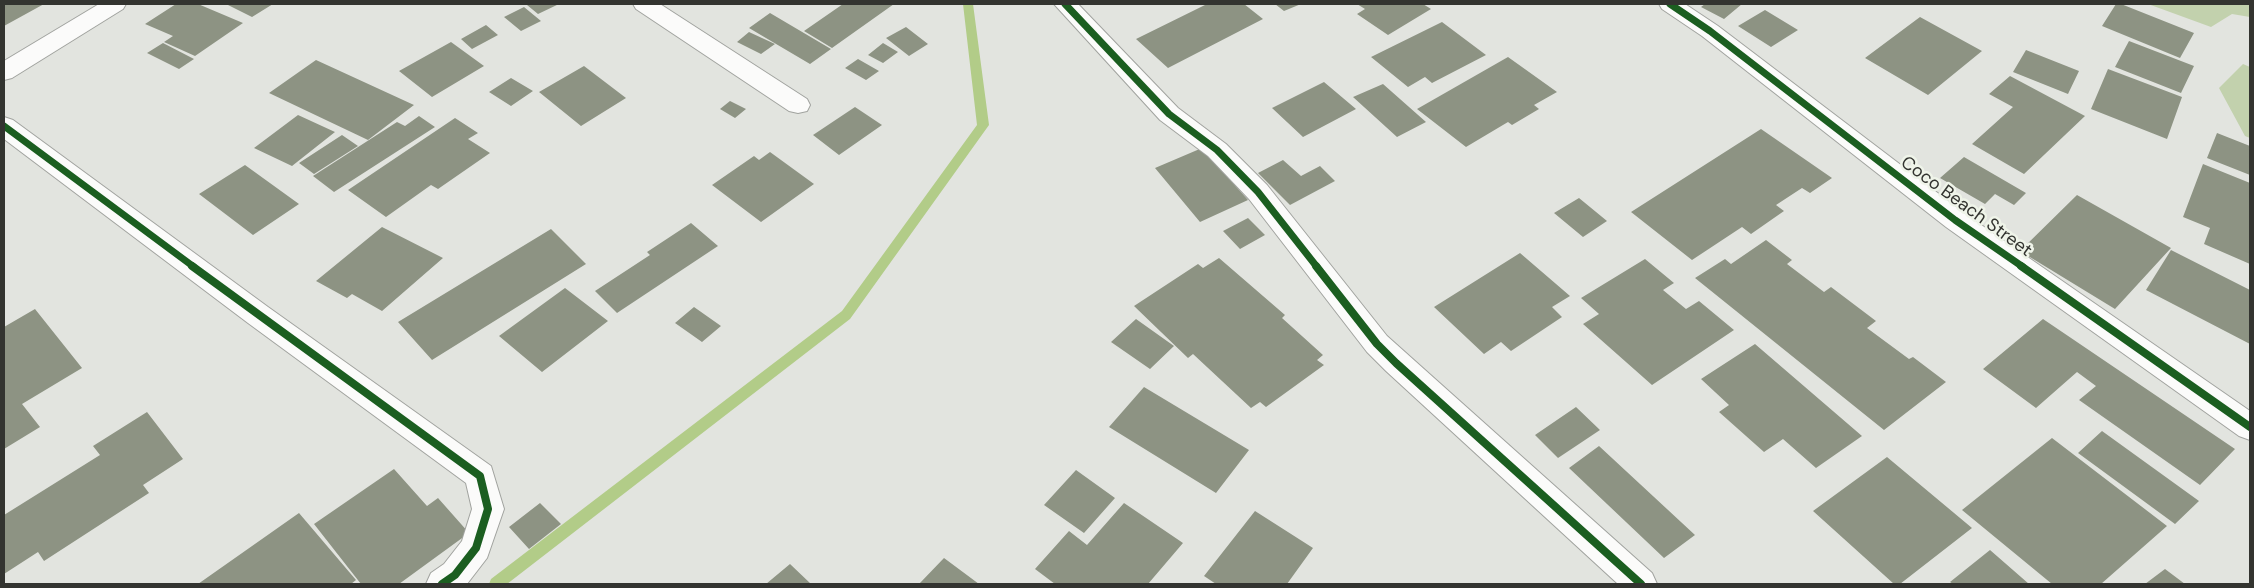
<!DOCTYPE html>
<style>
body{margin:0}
#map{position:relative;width:2254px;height:588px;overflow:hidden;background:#e2e4df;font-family:"DM Sans",sans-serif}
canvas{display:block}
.frame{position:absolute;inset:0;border:5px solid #333430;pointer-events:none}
</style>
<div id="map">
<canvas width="2254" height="588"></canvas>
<div class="frame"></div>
</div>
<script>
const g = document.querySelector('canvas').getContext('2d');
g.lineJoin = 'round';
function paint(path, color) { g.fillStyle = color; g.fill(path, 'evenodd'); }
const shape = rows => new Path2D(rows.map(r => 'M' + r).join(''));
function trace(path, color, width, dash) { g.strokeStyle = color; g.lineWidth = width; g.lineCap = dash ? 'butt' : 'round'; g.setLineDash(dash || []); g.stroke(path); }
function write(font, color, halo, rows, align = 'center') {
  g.font = font + ' "DM Sans",sans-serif'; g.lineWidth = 5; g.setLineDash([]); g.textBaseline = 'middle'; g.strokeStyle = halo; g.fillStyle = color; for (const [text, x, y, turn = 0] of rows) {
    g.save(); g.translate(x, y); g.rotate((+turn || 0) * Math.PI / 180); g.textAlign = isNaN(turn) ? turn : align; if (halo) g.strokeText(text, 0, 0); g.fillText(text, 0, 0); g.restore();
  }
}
paint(shape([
 [2148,4,2250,4,2250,17,2232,14,2211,27],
 [2243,64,2250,67,2250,138,2245,136,2219,88]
]), '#c2d1ad');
paint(shape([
 [963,4,973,4,989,125,850,319,507,584,489,584,491,579,842,311,977,125,963,4]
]), '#b2cc88');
paint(shape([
 [4,4,44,4,4,26],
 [176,4,198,4,243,23,195,56,164,42,173,36,145,24],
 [226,4,273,4,252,17],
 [530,4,559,4,538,14,527,5],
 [843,4,894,4,832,48,804,31],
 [1207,4,1244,4,1263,19,1168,68,1136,39],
 [1275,4,1301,4,1284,11],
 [1357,4,1423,4,1431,9,1388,35,1357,14,1365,9],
 [1705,4,1742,4,1724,19,1701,7],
 [2116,4,2121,4,2194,33,2180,58,2102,26],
 [524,7,541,21,521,31,504,17],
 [1765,10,1798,30,1771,47,1738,26],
 [770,13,831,49,810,64,749,28],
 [1920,17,1982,51,1928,95,1865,58],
 [1442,22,1486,55,1432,83,1425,77,1408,87,1371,57],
 [486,25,498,35,472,49,461,39],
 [906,27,928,44,909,56,886,38],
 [749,32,775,44,761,54,737,42],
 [2129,41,2194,66,2181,93,2115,67],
 [451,42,484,66,432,97,399,71],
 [163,43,194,59,179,69,147,53],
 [883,43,898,52,883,63,868,55],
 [2026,50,2079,71,2068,94,2013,72],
 [1508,57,1557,92,1534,105,1539,109,1512,125,1508,122,1466,147,1417,109],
 [858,59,879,71,866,80,845,68],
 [316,60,414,105,368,140,269,93],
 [584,66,626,98,581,126,539,92],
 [2108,69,2182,97,2167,139,2091,109],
 [2010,76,2085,116,2024,174,1972,144,2013,107,1989,94],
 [511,78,533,91,511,106,489,92],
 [1324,82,1356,109,1303,137,1272,108],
 [1383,84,1426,122,1397,137,1353,97],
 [730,101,746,109,735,118,720,109],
 [855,107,882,125,839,155,813,135],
 [298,115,335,132,292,166,254,148],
 [419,116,435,127,334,192,313,176,397,122,405,126],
 [455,118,478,133,468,139,490,153,438,189,431,185,386,217,348,190],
 [1761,129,1832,178,1810,193,1802,188,1776,205,1784,211,1751,234,1742,227,1692,260,1631,212],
 [2217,133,2250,146,2250,175,2207,158],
 [342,135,358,146,314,174,299,163],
 [1202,148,1248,200,1200,222,1155,168],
 [770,152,814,184,761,222,712,185,754,156,759,160],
 [1964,157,2026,193,2014,205,1995,194,1985,204,1940,178],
 [1283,160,1301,176,1320,166,1335,181,1290,205,1258,173],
 [2203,164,2250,183,2250,264,2204,244,2210,228,2183,217],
 [245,165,299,204,253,235,199,194],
 [2077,195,2171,248,2115,309,2020,251],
 [1579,198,1607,221,1583,237,1554,213],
 [1248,218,1265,235,1240,249,1223,231],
 [691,223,718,246,617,313,595,291,650,255,647,252],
 [382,227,443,258,382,311,352,294,347,298,316,281],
 [551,229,586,264,432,360,398,322],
 [1766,240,1792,260,1787,264,1824,292,1831,287,1876,321,1867,328,1909,359,1913,357,1946,382,1884,430,1695,278,1725,259,1731,264],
 [2171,250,2250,290,2250,344,2146,290],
 [1520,253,1570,296,1552,307,1562,317,1511,351,1501,342,1484,354,1434,307],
 [1219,258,1285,315,1282,318,1323,355,1317,360,1324,365,1266,407,1260,402,1251,408,1193,354,1188,358,1134,306,1198,264,1203,268],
 [1645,259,1674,283,1663,290,1686,309,1699,301,1734,330,1652,385,1583,324,1599,314,1581,298],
 [565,288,608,321,542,372,499,336],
 [694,307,721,326,702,342,675,323],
 [35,309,82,368,22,404,40,427,4,449,4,327],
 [1136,319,1174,346,1150,369,1111,342],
 [2043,319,2235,449,2200,485,2079,400,2096,386,2077,372,2036,408,1983,369],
 [1755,344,1862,436,1816,468,1783,439,1764,452,1719,412,1729,405,1701,379],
 [1144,387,1249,450,1216,493,1109,427],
 [1576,407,1600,430,1558,458,1535,435],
 [147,412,183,459,143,485,149,493,44,561,38,552,4,574,4,515,100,455,93,446],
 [2102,431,2199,501,2175,524,2078,453],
 [2052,438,2167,526,2101,584,2052,584,1962,510],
 [1599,446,1695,535,1664,558,1569,468],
 [1887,457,1972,528,1900,584,1894,584,1813,511],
 [394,469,427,506,438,498,469,533,399,584,361,584,314,524],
 [1076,470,1115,498,1084,533,1044,505],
 [540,503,561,524,529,549,509,527],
 [1124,503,1183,543,1148,584,1055,584,1035,569,1069,531,1087,545],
 [1255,511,1313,548,1287,584,1216,584,1204,576],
 [299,513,356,580,351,584,198,584],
 [1990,550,2029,584,1953,584,1950,582],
 [944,558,979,584,919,584],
 [790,564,811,584,766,584],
 [2165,569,2185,584,2145,584]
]), '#8d9383');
const minor = shape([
 [99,4,126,4,123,9,12,78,4,80,4,61,99,4],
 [633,4,660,4,807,99,810,105,807,111,798,113,789,111,636,9,633,4],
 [1054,4,1078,4,1178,108,1226,144,1267,185,1387,336,1652,573,1657,584,1618,584,1386,371,1367,352,1249,199,1208,156,1160,120,1054,4],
 [1659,4,1685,4,1718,26,1964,213,2250,411,2250,440,2239,436,1946,227,1702,36,1662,9,1659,4],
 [4,117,13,120,268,307,491,466,504,509,487,558,467,584,426,584,431,573,444,564,462,541,472,509,466,483,248,323,4,139,4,117]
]);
trace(minor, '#a1a39f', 2);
paint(minor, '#fbfbfa');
trace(shape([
 [1065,4,1169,114,1217,150,1258,192,1317,267],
 [1670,4,1710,31,1955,220,2023,267],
 [4,126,194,267]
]), '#1b5e20', 7);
trace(shape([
 [192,266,480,476,488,509,476,548,455,575,442,584],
 [1316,266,1377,344,1396,363,1641,584],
 [2021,266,2250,427]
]), '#1b5e20', 8);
write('18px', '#333430', '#eff4e9', [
 ["Coco Beach Street",1966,207,36]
]);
</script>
